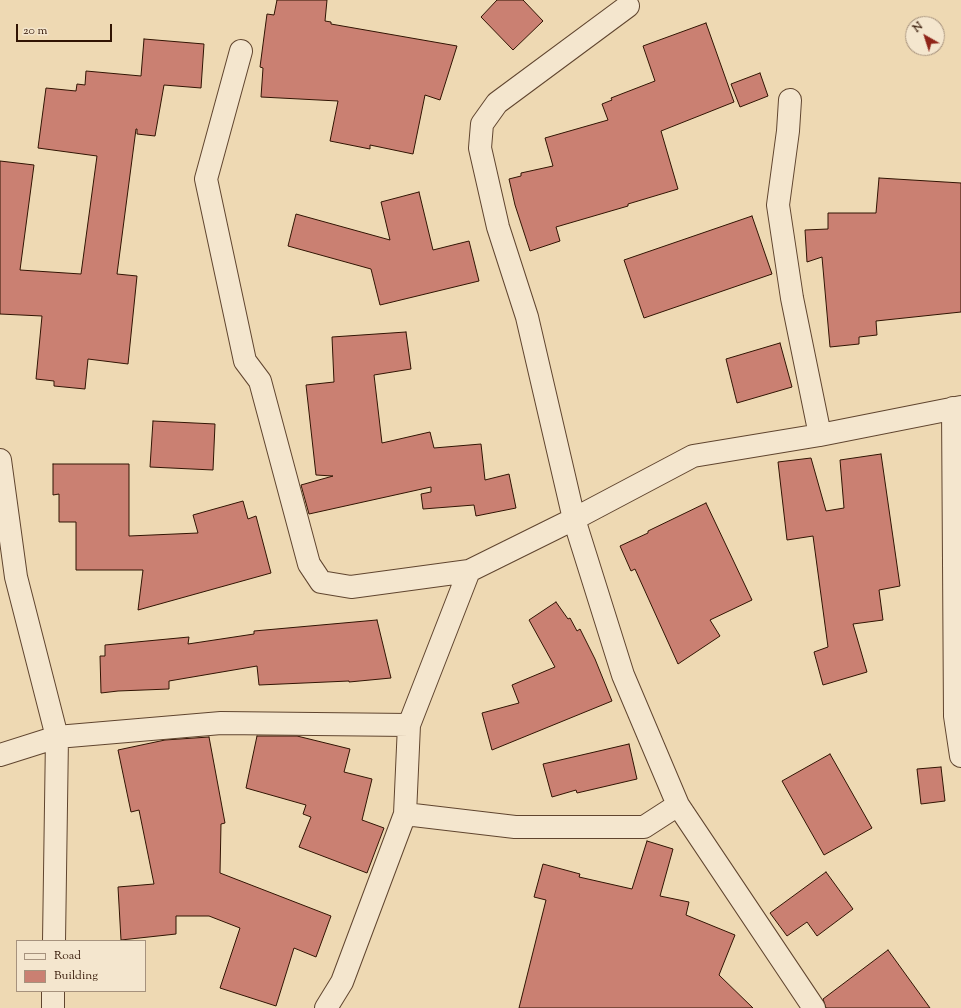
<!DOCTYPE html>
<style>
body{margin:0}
#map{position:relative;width:961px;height:1008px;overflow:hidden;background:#eed9b3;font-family:"Sorts Mill Goudy",serif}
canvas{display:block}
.legend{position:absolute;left:16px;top:940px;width:130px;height:52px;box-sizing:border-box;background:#f4e6ce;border:1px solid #a6927d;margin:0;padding:5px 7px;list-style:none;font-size:12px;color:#311403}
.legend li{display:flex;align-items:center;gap:8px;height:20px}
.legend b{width:20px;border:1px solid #a6927d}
.north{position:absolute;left:905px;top:16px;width:40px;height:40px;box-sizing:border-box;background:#f4e6ce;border:1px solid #a6927d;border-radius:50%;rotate:321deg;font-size:11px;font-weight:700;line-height:16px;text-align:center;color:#311403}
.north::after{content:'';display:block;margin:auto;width:14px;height:18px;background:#8f2418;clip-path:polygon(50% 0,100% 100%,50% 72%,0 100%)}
.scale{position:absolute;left:16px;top:24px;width:96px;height:18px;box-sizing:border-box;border:2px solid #311403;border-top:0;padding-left:5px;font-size:12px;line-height:14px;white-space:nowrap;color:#311403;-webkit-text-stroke:3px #f4e6ce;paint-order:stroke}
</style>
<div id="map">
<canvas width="961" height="1008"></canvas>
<ul class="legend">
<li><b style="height:5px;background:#f4e6ce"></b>Road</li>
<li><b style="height:11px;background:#ca8072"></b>Building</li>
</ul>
<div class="north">N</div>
<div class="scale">20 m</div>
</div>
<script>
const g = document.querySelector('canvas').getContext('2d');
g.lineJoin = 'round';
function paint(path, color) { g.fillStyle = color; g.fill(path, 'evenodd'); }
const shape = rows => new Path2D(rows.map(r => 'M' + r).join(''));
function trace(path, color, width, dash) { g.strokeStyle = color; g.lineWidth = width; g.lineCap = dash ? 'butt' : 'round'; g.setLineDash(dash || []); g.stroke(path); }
const building = shape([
 [277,0,327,0,325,21,331,22,331,24,457,46,440,100,425,95,413,154,370,145,370,149,330,141,338,101,261,97,263,68,260,67,267,14,274,15,277,0],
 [497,0,523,0,543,21,513,50,481,17,497,0],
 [706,23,734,102,661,131,678,189,628,204,628,206,556,227,560,241,530,251,515,205,509,179,521,176,521,173,553,166,545,138,608,120,602,104,612,100,611,98,655,81,643,46,706,23],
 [144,39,204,44,201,88,164,85,155,136,137,134,137,129,136,129,117,274,137,276,128,364,88,359,85,389,54,386,54,381,36,379,42,316,0,314,0,161,34,165,20,270,81,274,97,156,38,148,46,88,76,91,77,84,85,85,86,71,141,76,144,39],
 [760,73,768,96,740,107,731,84,760,73],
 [879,178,961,183,961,312,876,321,877,335,859,337,859,344,830,347,822,257,807,262,805,230,828,229,828,213,876,213,879,178],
 [419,192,433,250,469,241,479,281,380,305,371,269,288,246,296,214,390,240,381,202,419,192],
 [752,216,772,274,644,318,624,260,752,216],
 [406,332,411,369,374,375,382,443,430,432,434,448,481,444,485,480,509,474,516,508,476,516,474,505,423,509,421,494,431,492,431,487,309,514,301,485,333,476,316,475,306,385,334,382,332,337,406,332],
 [780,343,792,387,737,403,726,359,780,343],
 [153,421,215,424,213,470,150,467,153,421],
 [881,454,900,586,879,590,883,620,853,624,867,672,823,685,814,652,828,647,813,536,787,540,778,462,811,458,826,511,844,508,840,460,881,454],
 [53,464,129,464,129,536,198,533,193,515,243,501,248,519,256,516,271,573,138,610,143,570,76,570,76,522,59,522,59,494,53,495,53,464],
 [706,503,752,600,710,620,720,636,678,664,635,569,631,571,620,546,648,533,648,531,706,503],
 [556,602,568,619,570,618,577,631,580,629,595,659,612,701,492,750,482,713,519,703,512,685,555,667,529,620,556,602],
 [377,620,391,678,349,682,349,681,259,685,257,666,169,681,169,689,118,691,101,693,100,656,105,656,105,645,189,637,188,644,254,634,254,631,377,620],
 [257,736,297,736,350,749,344,772,372,779,362,820,384,828,367,873,299,847,311,817,303,814,306,805,246,788,257,736],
 [209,737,225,823,221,824,220,873,331,916,316,957,294,948,276,1006,220,988,240,928,209,916,176,916,176,934,121,940,118,887,154,884,139,810,131,812,118,750,165,740,209,737],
 [629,744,637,779,577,793,576,790,552,797,543,764,629,744],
 [830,754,872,828,824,855,782,781,830,754],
 [941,767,945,801,921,804,917,769,941,767],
 [647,841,673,849,660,896,689,902,686,915,735,935,719,975,753,1008,519,1008,546,900,534,897,543,864,580,874,579,877,632,889,647,841],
 [826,872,853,909,817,936,807,922,787,936,770,913,826,872],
 [888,950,930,1008,826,1008,823,999,888,950]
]);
paint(building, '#ca8072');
trace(building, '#311403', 1);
const minor = shape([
 [241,51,206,179,245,361,260,381,309,564,321,582,351,587,469,571],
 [790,100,788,131,778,205,792,298,820,435],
 [953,408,955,716,961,756],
 [0,460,16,577,57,737,54,941],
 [409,725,405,814,515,827,644,827,678,805,623,675,574,519,527,317,498,227,480,148,482,124,497,103,628,6],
 [0,755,57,737,221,723,409,725,469,571,574,519,693,456,820,435,961,407],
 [678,805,814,1008],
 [53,1008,53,991],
 [326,1008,342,982,405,814]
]);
trace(minor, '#60452f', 24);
trace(minor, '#f4e6ce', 22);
</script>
